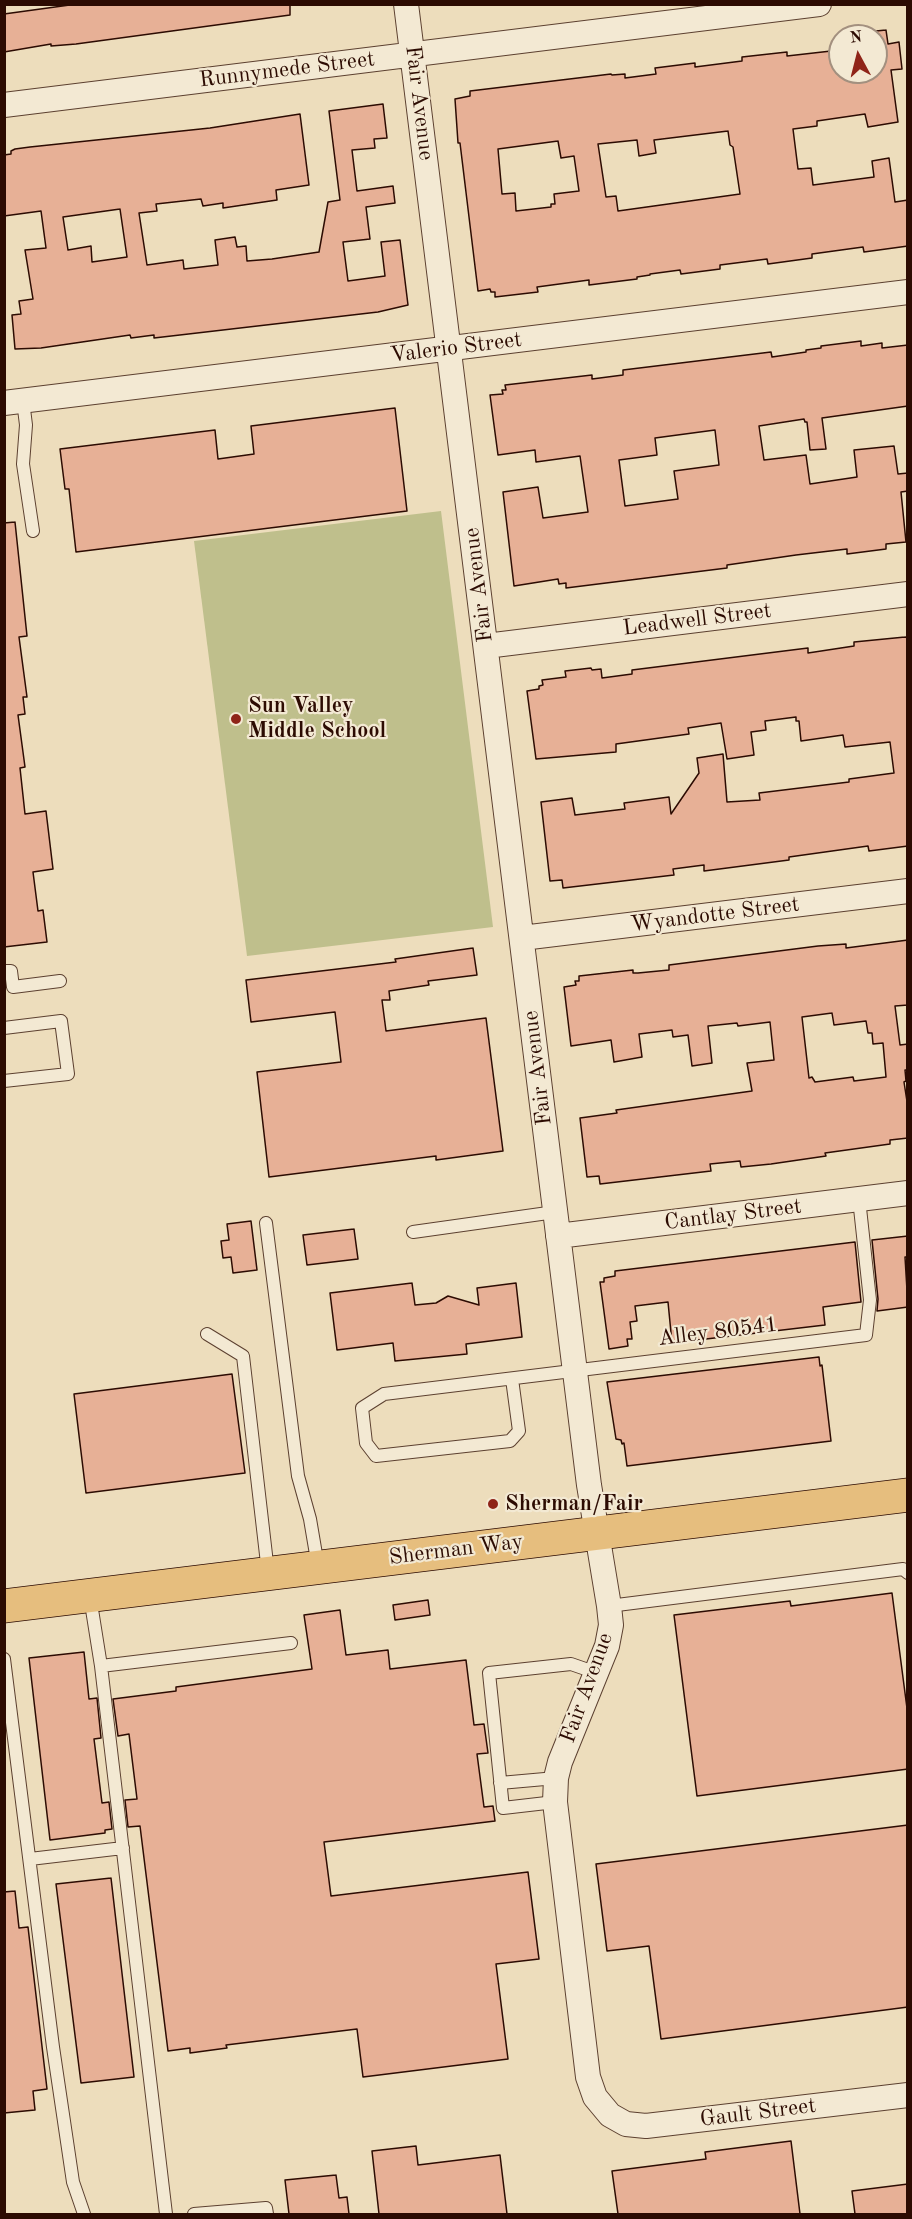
<!DOCTYPE html>
<style>
body{margin:0}
#map{position:relative;width:912px;height:2219px;overflow:hidden;background:#edddbc;font-family:"Old Standard TT",serif}
canvas{display:block}
.frame{position:absolute;inset:0;border:6px solid #2c0b02;pointer-events:none}
.north{position:absolute;left:828px;top:24px;width:60px;height:60px;box-sizing:border-box;background:#f3e9d3;border:2px solid #a3907f;border-radius:50%;rotate:353deg;font-size:16px;font-weight:700;line-height:24px;text-align:center;color:#2c0b02}
.north::after{content:'';display:block;margin:auto;width:21px;height:27px;background:#8f2418;clip-path:polygon(50% 0,100% 100%,50% 72%,0 100%)}
</style>
<div id="map">
<canvas width="912" height="2219"></canvas>
<div class="frame"></div>
<div class="north">N</div>
</div>
<script>
const g = document.querySelector('canvas').getContext('2d');
g.lineJoin = 'round';
function paint(path, color) { g.fillStyle = color; g.fill(path, 'evenodd'); }
const shape = rows => new Path2D(rows.map(r => 'M' + r).join(''));
function trace(path, color, width, dash) { g.strokeStyle = color; g.lineWidth = width; g.lineCap = dash ? 'butt' : 'round'; g.setLineDash(dash || []); g.stroke(path); }
function write(font, color, halo, rows, align = 'center') {
  g.font = font + ' "Old Standard TT",serif'; g.lineWidth = 4.5; g.setLineDash([]); g.textBaseline = 'middle'; g.strokeStyle = halo; g.fillStyle = color; for (const [text, x, y, turn = 0] of rows) {
    g.save(); g.translate(x, y); g.rotate((+turn || 0) * Math.PI / 180); g.textAlign = isNaN(turn) ? turn : align; if (halo) g.strokeText(text, 0, 0); g.fillText(text, 0, 0); g.restore();
  }
}
paint(shape([
 [441,511,493,927,247,956,194,541]
]), '#bfbf8c');
const building = shape([
 [77,4,290,4,290,15,76,44,51,46,51,44,4,52,4,14,77,4],
 [886,30,888,44,899,42,902,69,891,70,898,122,868,127,865,114,817,121,817,126,793,129,798,169,811,168,813,185,874,177,872,161,889,158,895,202,908,200,908,246,864,252,863,247,812,254,812,258,768,264,767,259,720,265,720,269,681,274,680,270,650,274,650,275,637,277,637,279,589,285,589,280,537,287,538,292,495,297,495,292,491,292,490,289,478,291,460,143,458,143,455,99,470,96,470,91,611,74,612,75,625,74,625,78,656,74,655,68,695,63,695,67,742,61,742,57,787,52,787,56,840,50,840,72,876,72,876,31,886,30],
 [728,131,730,145,733,147,740,194,618,211,616,196,606,197,598,144,637,140,639,156,656,153,654,140,728,131],
 [558,141,561,158,574,156,579,191,554,194,555,204,551,204,551,207,516,211,515,193,502,194,498,149,558,141],
 [383,104,387,138,374,139,375,148,352,150,357,191,393,186,395,203,366,207,370,239,343,242,348,281,385,276,381,242,400,240,408,305,378,312,154,338,154,335,131,338,130,335,41,348,15,349,12,315,21,314,19,301,33,299,25,250,46,248,41,211,4,216,4,155,11,154,11,151,15,149,30,147,210,128,300,114,309,185,276,190,277,200,223,208,223,203,203,206,201,199,156,204,157,211,139,213,147,265,183,260,184,269,218,265,215,240,235,237,237,247,246,246,247,261,272,259,319,252,328,202,340,200,329,111,383,104],
 [120,209,127,257,92,262,91,246,68,250,63,217,120,209],
 [861,341,861,346,882,343,882,348,908,345,908,406,822,418,826,449,810,450,807,422,805,422,804,419,759,426,764,460,806,455,810,484,857,477,854,450,894,446,898,474,908,473,908,491,901,492,906,542,886,544,886,549,847,554,847,549,796,555,727,565,727,568,598,584,566,588,566,583,559,584,558,579,514,586,503,492,538,487,543,518,588,512,580,456,536,462,535,450,498,455,490,395,503,394,502,390,506,390,505,385,592,375,592,379,623,375,623,370,771,352,772,357,806,352,806,350,821,348,821,346,861,341],
 [715,430,719,465,674,471,678,499,625,506,619,460,657,455,655,438,715,430],
 [395,408,407,511,76,552,69,489,65,489,60,449,215,430,218,459,254,454,251,426,395,408],
 [15,522,27,636,19,637,27,697,23,697,25,714,18,715,25,767,20,768,25,814,46,811,53,869,33,872,38,911,43,910,47,942,4,947,4,523,15,522],
 [905,637,908,638,908,846,869,851,868,846,789,857,789,860,704,871,704,865,673,869,674,875,563,888,562,880,550,881,541,802,572,798,575,815,625,809,624,803,669,797,671,814,699,773,697,758,723,754,727,802,760,800,759,793,849,782,849,779,894,773,890,742,845,747,843,735,801,741,799,721,796,721,796,717,765,721,766,730,751,732,754,755,727,759,721,723,688,728,689,734,616,744,616,752,536,759,527,691,539,689,539,686,543,685,542,680,566,677,565,671,591,668,592,670,601,669,602,678,632,674,632,670,808,648,808,653,854,646,854,642,905,637],
 [908,940,908,1005,895,1006,900,1045,908,1044,908,1070,905,1070,906,1081,904,1082,908,1108,908,1138,890,1140,890,1144,825,1153,826,1156,771,1164,741,1167,740,1161,710,1164,711,1171,600,1184,599,1176,587,1177,580,1118,617,1113,616,1110,752,1091,747,1063,774,1060,770,1022,738,1026,737,1023,708,1026,712,1063,692,1066,688,1035,673,1037,672,1030,639,1034,642,1057,614,1062,611,1040,571,1046,564,987,576,985,575,981,579,981,579,976,633,970,633,973,638,973,669,970,669,965,818,946,846,944,846,948,908,940],
 [832,1013,834,1025,866,1021,868,1033,872,1033,873,1044,883,1043,886,1077,854,1081,853,1077,815,1082,812,1077,809,1078,802,1017,832,1013],
 [473,948,477,975,428,981,429,985,389,991,390,1000,382,1000,386,1031,486,1018,503,1151,436,1160,436,1156,269,1177,257,1072,341,1062,335,1012,251,1022,246,980,396,962,395,959,473,948],
 [251,1221,257,1270,233,1273,231,1257,223,1258,221,1241,229,1240,227,1224,251,1221],
 [354,1229,358,1259,307,1265,303,1235,354,1229],
 [908,1236,908,1257,905,1257,908,1307,877,1311,878,1299,872,1240,908,1236],
 [855,1242,861,1302,823,1307,825,1325,672,1343,668,1302,635,1306,637,1321,630,1322,632,1339,627,1339,628,1346,609,1349,600,1282,604,1282,604,1278,615,1276,615,1271,855,1242],
 [412,1283,415,1305,436,1303,448,1296,479,1305,477,1288,516,1283,522,1337,466,1344,467,1354,395,1361,393,1343,337,1350,330,1293,412,1283],
 [819,1357,820,1366,822,1365,831,1441,627,1466,624,1443,622,1444,621,1440,616,1439,607,1382,819,1357],
 [232,1374,245,1473,86,1493,74,1394,232,1374],
 [892,1593,908,1716,908,1769,697,1796,674,1615,790,1601,791,1606,892,1593],
 [428,1600,430,1615,395,1620,393,1605,428,1600],
 [340,1610,346,1655,388,1650,390,1669,466,1660,474,1725,484,1724,488,1753,477,1754,484,1807,493,1806,495,1821,324,1842,331,1896,528,1872,539,1959,496,1964,508,2059,363,2077,357,2029,226,2045,227,2048,190,2053,190,2048,168,2051,140,1826,128,1827,125,1800,137,1799,129,1734,118,1736,113,1699,176,1691,176,1687,312,1669,304,1615,340,1610],
 [84,1652,89,1699,97,1698,101,1738,94,1739,102,1803,109,1802,112,1829,105,1830,105,1833,50,1840,29,1658,84,1652],
 [908,1825,908,2007,661,2039,649,1946,607,1951,596,1864,908,1825],
 [111,1878,134,2077,81,2083,56,1884,111,1878],
 [15,1891,19,1928,28,1927,47,2089,33,2091,35,2110,4,2113,4,1892,15,1891],
 [791,2141,800,2214,618,2214,612,2171,706,2159,705,2152,791,2141],
 [416,2146,418,2165,500,2155,507,2214,379,2214,372,2151,416,2146],
 [336,2175,339,2198,347,2197,349,2214,289,2214,285,2180,336,2175],
 [908,2184,908,2214,855,2214,852,2191,908,2184]
]);
paint(building, '#e7b096');
trace(building, '#2c0b02', 1.5);
const service = shape([
 [23,401,26,425,23,464,33,531],
 [4,971,11,971,13,987,60,981],
 [4,1028,61,1021,68,1074,4,1081],
 [266,1223,298,1476,310,1519,318,1566],
 [413,1232,555,1212],
 [207,1334,243,1356,268,1572],
 [512,1379,519,1431,510,1441,376,1456,366,1443,362,1408,384,1394,866,1335,870,1300,859,1199],
 [90,1597,101,1666,291,1643],
 [609,1606,903,1569,908,1573],
 [4,1659,53,2047,73,2182,84,2214],
 [101,1666,166,2214],
 [500,1783,556,1778],
 [555,1802,503,1808,489,1673,571,1664,597,1673],
 [30,1859,123,1848],
 [194,2214,266,2208,267,2214]
]);
const minor = shape([
 [406,4,589,1485,609,1606,611,1625,607,1646,560,1762,556,1778,555,1802,588,2077,595,2097,610,2115,626,2124,646,2126,908,2095],
 [4,105,819,4],
 [4,403,908,292],
 [486,646,908,594],
 [522,938,908,891],
 [558,1236,908,1193]
]);
const primary = shape([
 [4,1606,908,1495]
]);
trace(service, '#5c4030', 14);
trace(minor, '#5c4030', 26);
trace(primary, '#2c0b02', 35);
trace(service, '#f3e9d3', 12);
trace(minor, '#f3e9d3', 24);
trace(primary, '#e6be7e', 33);
for (const [x, y, r, color] of [
 [236,719,6,"#8f2418"],
 [493,1504,6,"#8f2418"]
]) { const dot = new Path2D(); dot.arc(x, y, r, 0, 2 * Math.PI); g.fillStyle = color; g.fill(dot); trace(dot, '#f3e9d3', 2); }
write('22px', '#2c0b02', '#f3e9d3', [
 ["Runnymede Street",287,70,-7],
 ["Fair Avenue",419,103,83],
 ["Valerio Street",456,348,-7],
 ["Fair Avenue",479,585,-97],
 ["Leadwell Street",697,620,-7],
 ["Wyandotte Street",715,915,-7],
 ["Fair Avenue",538,1068,-97],
 ["Cantlay Street",733,1215,-7],
 ["Alley 80541",718,1332,-7],
 ["Sherman Way",456,1550,-7],
 ["Fair Avenue",587,1688,-70],
 ["Gault Street",758,2113,-7]
]);
write('bold 22px', '#2c0b02', '#f3e9d3', [
 ["Sun Valley",248,706],
 ["Middle School",248,731],
 ["Sherman/Fair",505,1504]
], 'left');
</script>
